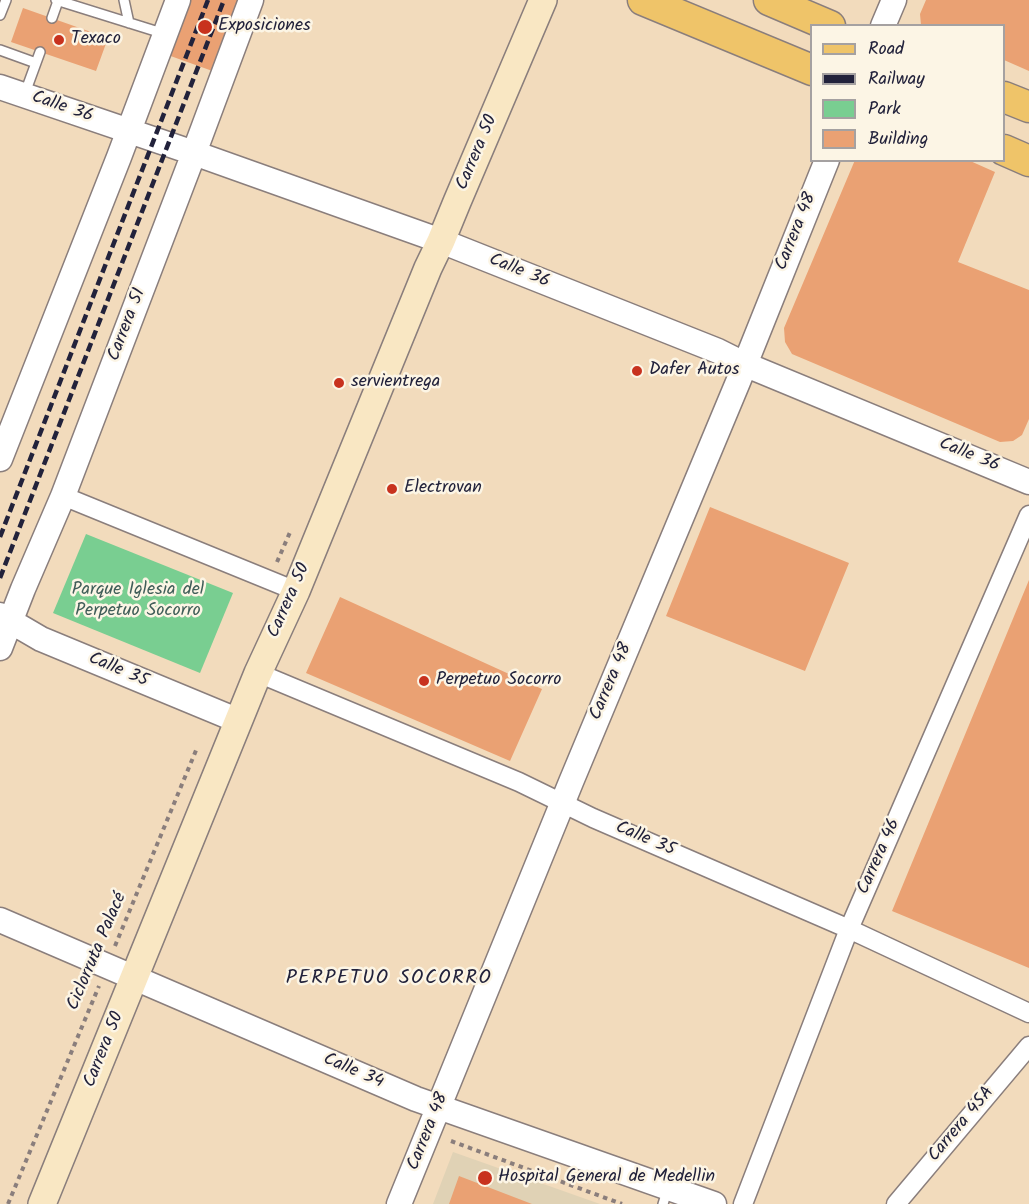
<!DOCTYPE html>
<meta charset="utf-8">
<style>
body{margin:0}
#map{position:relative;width:1029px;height:1204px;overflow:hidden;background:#f2dbbc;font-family:Kalam,sans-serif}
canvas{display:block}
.legend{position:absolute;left:810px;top:24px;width:195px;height:138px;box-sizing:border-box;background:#fcf5e5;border:2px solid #a5a1a1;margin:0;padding:8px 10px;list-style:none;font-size:18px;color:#22223b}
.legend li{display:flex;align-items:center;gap:12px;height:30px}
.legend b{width:30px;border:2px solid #a5a1a1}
</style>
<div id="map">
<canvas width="1029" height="1204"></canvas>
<ul class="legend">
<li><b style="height:8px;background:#efc469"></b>Road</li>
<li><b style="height:8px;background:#22223b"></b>Railway</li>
<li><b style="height:16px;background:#79ce91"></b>Park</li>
<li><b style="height:16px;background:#eaa173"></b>Building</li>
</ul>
</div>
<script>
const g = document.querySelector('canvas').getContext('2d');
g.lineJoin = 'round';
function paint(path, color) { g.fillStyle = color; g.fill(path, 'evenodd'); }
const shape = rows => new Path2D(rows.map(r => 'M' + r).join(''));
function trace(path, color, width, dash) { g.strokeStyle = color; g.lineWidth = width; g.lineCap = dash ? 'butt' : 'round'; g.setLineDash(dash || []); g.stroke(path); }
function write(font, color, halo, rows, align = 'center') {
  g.font = font + ' Kalam,sans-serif'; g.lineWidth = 5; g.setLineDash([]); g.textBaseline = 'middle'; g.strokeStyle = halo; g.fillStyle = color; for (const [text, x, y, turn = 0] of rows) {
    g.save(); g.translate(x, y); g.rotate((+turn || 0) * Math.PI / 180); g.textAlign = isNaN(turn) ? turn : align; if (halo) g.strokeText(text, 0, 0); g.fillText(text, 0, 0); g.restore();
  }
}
paint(shape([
 [453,1152,600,1204,433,1204]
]), '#e0d2b5');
paint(shape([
 [86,534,233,593,200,673,53,613]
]), '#79ce91');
paint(shape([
 [186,0,245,0,218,73,165,54],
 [926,0,1029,0,1029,71,1004,60,1004,26,921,25,920,14],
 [23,8,108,38,96,71,11,42],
 [855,160,968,160,995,172,958,262,1029,290,1029,419,1022,435,1013,441,1000,442,792,354,785,342,784,328],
 [710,507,849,563,805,671,666,616],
 [1029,580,1029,968,892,911],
 [340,597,542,689,510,761,306,673],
 [459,1176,532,1204,449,1204]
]), '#eaa173');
const service = shape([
 [56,0,165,34],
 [124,0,129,23],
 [0,15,6,0],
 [52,18,58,1],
 [0,50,36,63],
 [25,93,40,52],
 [663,1204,668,1188]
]);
const minor = shape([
 [63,496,296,591],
 [258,673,519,782,593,818,849,929,1029,1013],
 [743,1204,849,929,1029,515],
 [896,1204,1029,1046]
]);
const tertiary = shape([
 [883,26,894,0],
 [0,87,194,153,441,241,718,351,744,364,1029,482],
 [0,459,119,157,178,0],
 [0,615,41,639,239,721],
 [0,648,23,589,63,496,194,153,251,0],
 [0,920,416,1099,714,1204],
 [399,1204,571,782,738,382,827,160]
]);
const secondary = shape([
 [42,1204,258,673,296,591,428,268,441,241,457,202,543,0]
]);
const primary = shape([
 [643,0,812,70],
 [769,0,830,26],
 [1004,97,1029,107],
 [1004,150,1029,161]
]);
trace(service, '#8a7e7c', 12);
trace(minor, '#8a7e7c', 21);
trace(tertiary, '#8a7e7c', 27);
trace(secondary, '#8a7e7c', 30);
trace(primary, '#8a7e7c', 33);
trace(shape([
 [277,562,291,530],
 [115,946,197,748],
 [451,1141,622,1204],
 [8,1204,99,986]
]), '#8a7e7c', 4, [4.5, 4.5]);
trace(service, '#fff', 9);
trace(minor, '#fff', 18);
trace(tertiary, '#fff', 24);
trace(secondary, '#f9e7c3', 27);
trace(primary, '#efc469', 30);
trace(shape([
 [0,537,208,0],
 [0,578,224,0]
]), '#22223b', 4.5, [9, 4.5]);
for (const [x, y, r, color] of [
 [205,27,8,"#c8321e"],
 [59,40,6,"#c8321e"],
 [637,371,6,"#c8321e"],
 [339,383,6,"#c8321e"],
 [392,489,6,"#c8321e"],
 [424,681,6,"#c8321e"],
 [485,1178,8,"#c8321e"]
]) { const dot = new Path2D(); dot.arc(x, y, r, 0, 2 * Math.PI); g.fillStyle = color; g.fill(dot); trace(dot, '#fcf5e5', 2); }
write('18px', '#22223b', '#fcf5e5', [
 ["Exposiciones",218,27],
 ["Texaco",71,40],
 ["Dafer Autos",649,371],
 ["servientrega",351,383],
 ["Electrovan",404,489],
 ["Perpetuo Socorro",436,681],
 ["Hospital General de Medellin",498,1178]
], 'left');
write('18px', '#22223b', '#fcf5e5', [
 ["Calle 36",62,108,19],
 ["Carrera 50",478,153,-67],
 ["Carrera 48",797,232,-68],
 ["Calle 36",519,272,22],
 ["Carrera 51",128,325,-69],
 ["Calle 36",969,456,22],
 ["Carrera 50",290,601,-66],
 ["Calle 35",118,671,23],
 ["Carrera 48",612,682,-67],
 ["Calle 35",645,840,23],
 ["Carrera 46",880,857,-66],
 ["Ciclorruta Palacé",98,952,-67],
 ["Carrera 50",105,1050,-68],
 ["Calle 34",353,1072,23],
 ["Carrera 45A",962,1125,-50],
 ["Carrera 48",429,1132,-68]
]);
write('18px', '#405e59', '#fcf5e5', [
 ["Parque Iglesia del",138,591],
 ["Perpetuo Socorro",138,612]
]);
g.letterSpacing = '1.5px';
write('20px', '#22223b', '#fcf5e5', [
 ["PERPETUO SOCORRO",389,980]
]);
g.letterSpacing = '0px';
</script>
